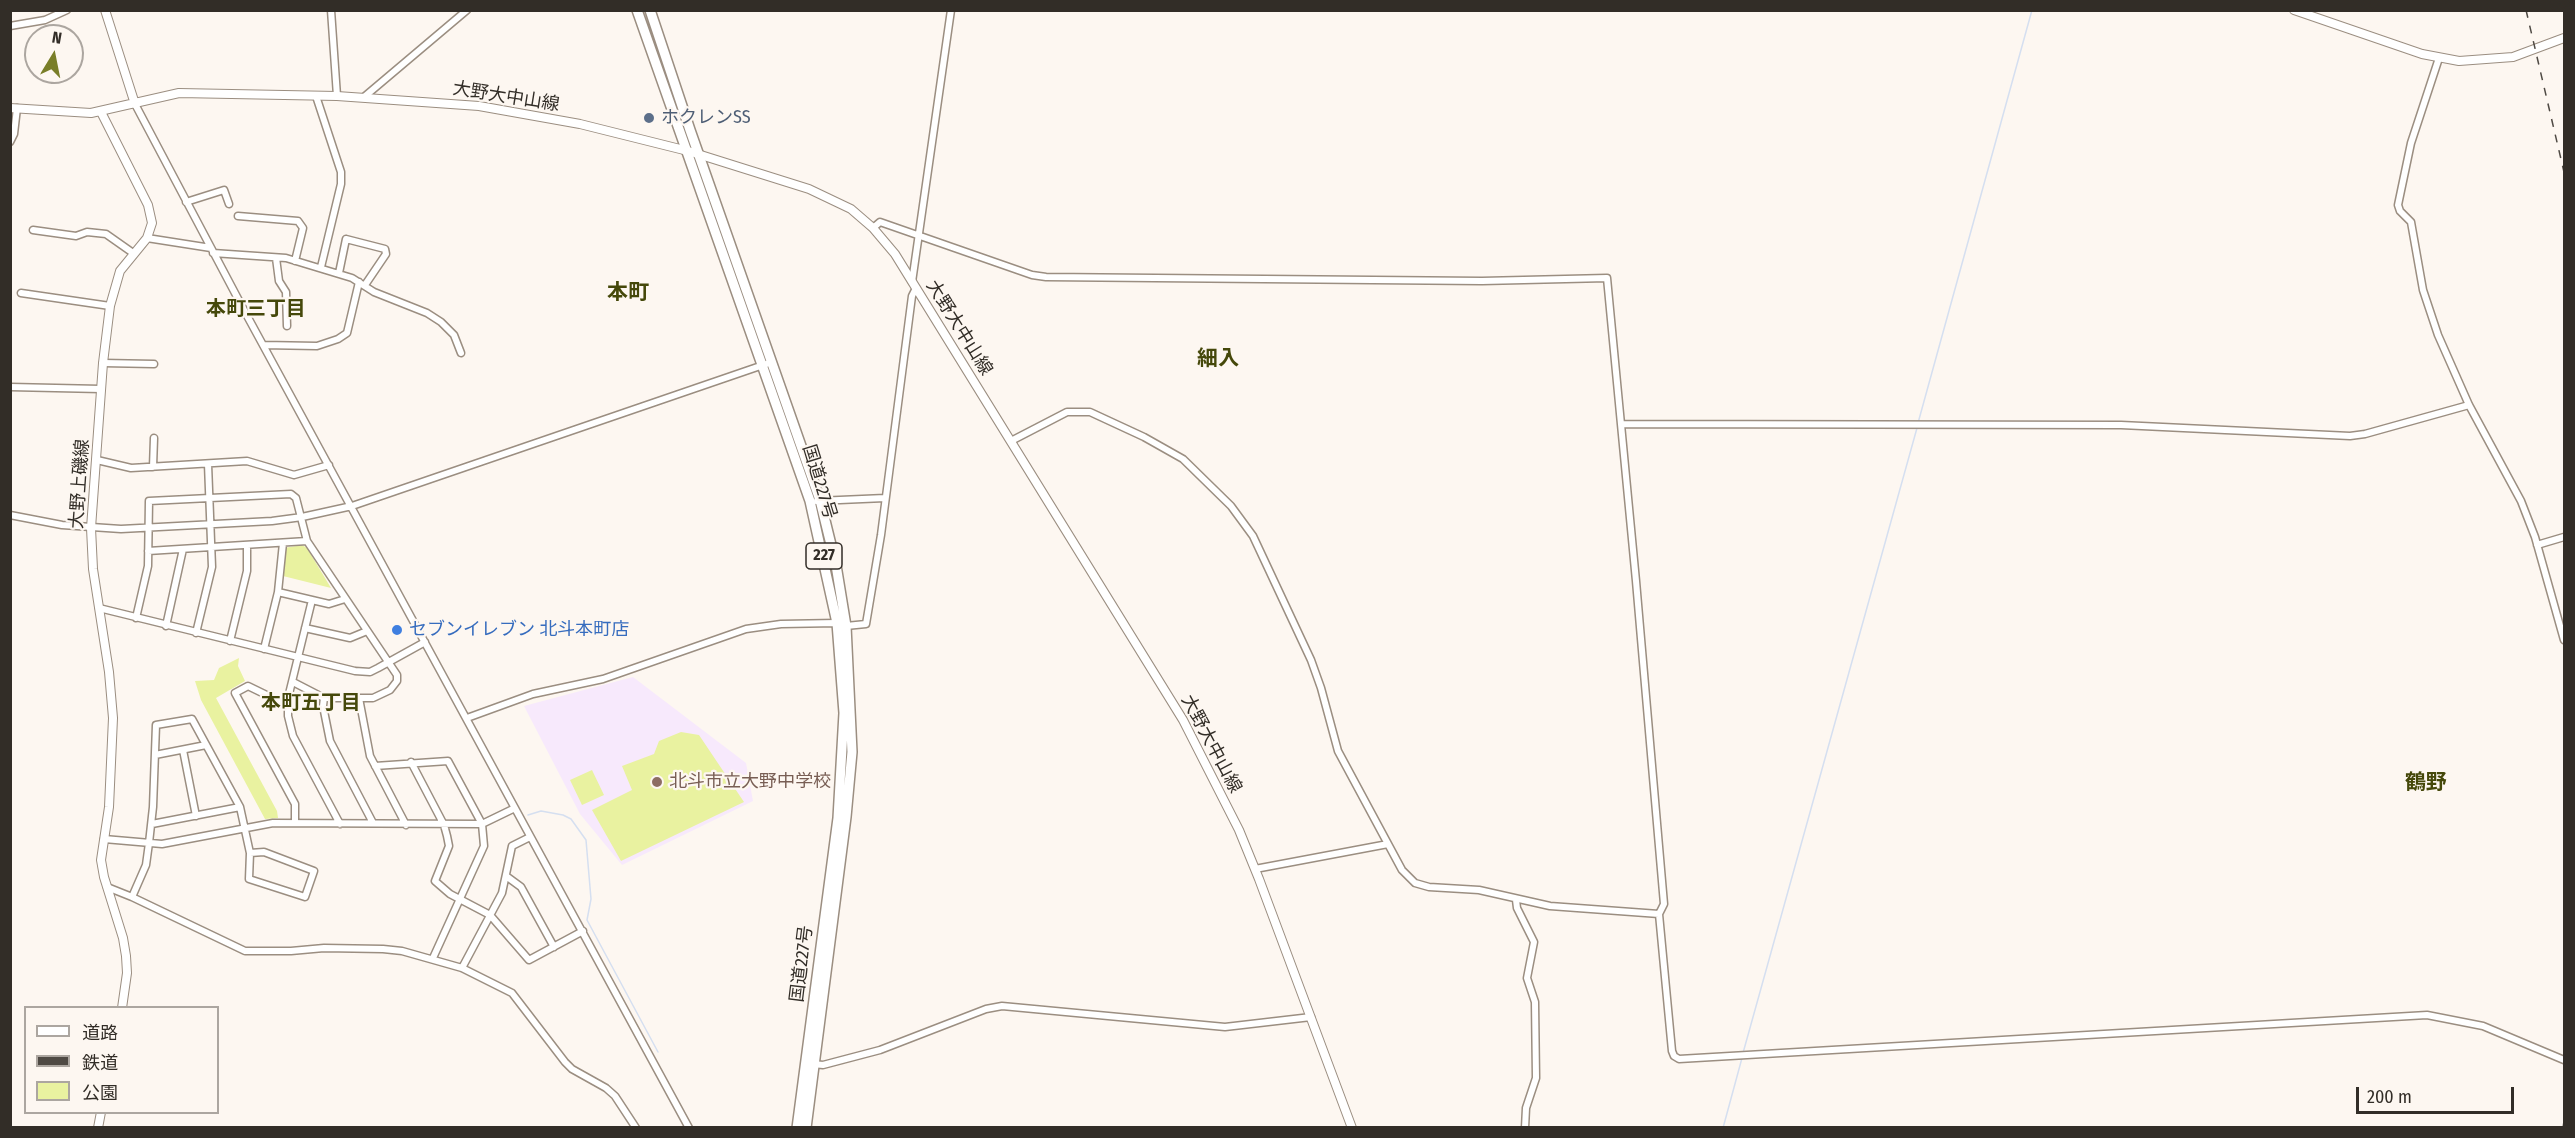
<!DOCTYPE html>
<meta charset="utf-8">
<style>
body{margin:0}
#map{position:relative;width:2575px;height:1138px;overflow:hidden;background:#fdf7f1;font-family:"Fira Sans Condensed","Noto Sans JP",sans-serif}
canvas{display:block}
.frame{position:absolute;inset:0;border:12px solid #322d27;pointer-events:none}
.legend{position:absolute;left:24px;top:1006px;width:195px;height:108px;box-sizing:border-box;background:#fdf7f1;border:2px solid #aca6a0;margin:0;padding:8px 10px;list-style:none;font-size:18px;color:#322d27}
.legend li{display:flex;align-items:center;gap:12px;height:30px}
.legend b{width:30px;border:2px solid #aca6a0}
.north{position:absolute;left:24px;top:24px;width:60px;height:60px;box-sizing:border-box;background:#fdf7f1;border:2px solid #aca6a0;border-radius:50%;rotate:10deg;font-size:16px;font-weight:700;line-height:24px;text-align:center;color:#322d27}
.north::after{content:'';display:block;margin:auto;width:21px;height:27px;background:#797e28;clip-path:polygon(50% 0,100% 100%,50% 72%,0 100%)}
.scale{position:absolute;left:2356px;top:1087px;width:158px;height:27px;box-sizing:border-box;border:3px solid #322d27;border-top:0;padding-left:8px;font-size:18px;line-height:21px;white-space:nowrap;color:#322d27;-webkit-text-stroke:4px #fdf7f1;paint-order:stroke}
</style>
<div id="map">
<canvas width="2575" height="1138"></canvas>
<div class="frame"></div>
<ul class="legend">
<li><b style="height:8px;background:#fff"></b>道路</li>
<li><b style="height:8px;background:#4f4a44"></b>鉄道</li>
<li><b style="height:16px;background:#e9f2a0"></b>公園</li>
</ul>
<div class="north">N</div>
<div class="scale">200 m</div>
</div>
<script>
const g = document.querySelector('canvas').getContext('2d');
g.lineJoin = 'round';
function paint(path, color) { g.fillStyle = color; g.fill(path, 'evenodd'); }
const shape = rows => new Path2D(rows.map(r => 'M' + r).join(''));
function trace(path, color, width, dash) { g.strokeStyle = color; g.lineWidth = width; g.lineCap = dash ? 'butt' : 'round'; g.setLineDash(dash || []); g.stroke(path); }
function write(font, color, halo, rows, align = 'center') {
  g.font = font + ' "Fira Sans Condensed","Noto Sans JP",sans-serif'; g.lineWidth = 4.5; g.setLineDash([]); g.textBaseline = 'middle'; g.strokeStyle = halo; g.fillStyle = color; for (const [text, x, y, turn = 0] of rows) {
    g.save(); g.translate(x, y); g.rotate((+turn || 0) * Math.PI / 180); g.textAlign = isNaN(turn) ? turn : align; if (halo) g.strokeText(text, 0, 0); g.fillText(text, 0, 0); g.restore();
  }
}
paint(shape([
 [633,677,746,763,753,801,622,865,580,814,524,706]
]), '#f7e9fc');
paint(shape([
 [302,545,307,548,331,588,283,576,284,548],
 [239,658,238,666,245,681,216,698,277,811,278,818,265,819,201,700,195,681,214,680,219,668],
 [681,732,699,735,744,802,621,861,592,810,632,790,622,766,654,754,659,741],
 [592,770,604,795,582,805,570,780]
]), '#e9f2a0');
trace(shape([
 [1918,423,2032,10],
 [528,815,541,811,563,815,571,819,586,840,591,899,587,920,658,1052],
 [1743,1053,1917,428],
 [1723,1128,1742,1058]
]), '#d5dff0', 1.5);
const minor = shape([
 [331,10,337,96],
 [10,26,45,20,67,10],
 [2439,58,2411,143,2398,205,2400,211,2411,222,2423,290,2438,335,2469,405,2521,501,2535,537,2564,640],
 [316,96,341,172,341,184,321,267],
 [364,97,467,10],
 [135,104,245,312,689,1128],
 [10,142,14,134,17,108],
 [186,202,224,190,229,204],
 [238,216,298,221,303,228,295,261],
 [873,228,880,222,1032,275,1046,277,1482,281,1607,278,1636,581,1664,904,1659,914,1672,1051,1674,1056,1679,1059,2427,1015,2483,1026,2564,1060],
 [33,230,76,236,87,232,106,234,133,253],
 [147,238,211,248],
 [213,253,286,258,352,278,374,292,427,313,441,322,454,335,461,353],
 [276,258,279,281,286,292,287,326],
 [339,273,346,239,385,249,386,254,365,285],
 [912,282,951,10],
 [21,293,110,306],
 [263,345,317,346,338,339,347,333,359,282],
 [103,363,154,364],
 [10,387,101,389],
 [1622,424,2121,425,2350,436,2365,434,2469,405],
 [1011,441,1067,412,1090,412,1144,437,1183,459,1231,506,1253,536,1311,660,1321,688,1338,751,1402,870,1415,883,1429,887,1479,890,1550,906,1659,914],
 [97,460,131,468,247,461,294,475,329,465],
 [153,467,154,438],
 [817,501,885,498],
 [10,515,62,525,121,529,272,521,302,517,352,506,772,362],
 [2537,545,2564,537],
 [148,551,307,541],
 [278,592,329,604,345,599],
 [312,600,288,698,288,716,293,736,340,824],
 [99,608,355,671,370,672,378,668,425,642],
 [136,618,148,566,149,501,291,494,296,498,307,541,397,675,397,681,390,690,373,698,324,698,293,682],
 [166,626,183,549],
 [305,628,350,638,367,631],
 [196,633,212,567,208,464],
 [230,641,247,571,247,546],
 [264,649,278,592,283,543],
 [324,698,323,706,330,741,373,823],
 [359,698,370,756,406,825],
 [287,705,248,686,235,693,295,804,295,823],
 [467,718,533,694,603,679,746,629,781,624,837,623,846,626,866,624,881,535,912,296,916,288],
 [183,750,196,816],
 [155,755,206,745],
 [411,762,444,825,447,836,449,846,435,881,450,894,490,915,529,960,583,931],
 [375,766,448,761,482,824,484,846,433,958],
 [152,824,240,807],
 [104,839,162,844,273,823,482,824,515,808],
 [1255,869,1388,844],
 [506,876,521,887,554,947],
 [107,887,132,897,245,951,291,951,324,948,383,949,402,951,462,968,512,993,565,1062,572,1069,606,1088,615,1096,636,1128],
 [132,897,146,865,149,843,153,807,156,725,192,719,240,807,250,853,249,879,305,897,314,871,264,852,250,853],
 [1516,900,1517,908,1534,942,1527,978,1535,1002,1536,1078,1526,1108,1525,1128],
 [462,968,502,893,512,846,530,837],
 [813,1064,823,1065,880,1050,986,1009,1002,1006,1225,1027,1311,1017]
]);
const major = shape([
 [105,10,135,104],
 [2294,10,2422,54,2459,61,2513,57,2564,38],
 [10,108,91,113,179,93,337,96,479,106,580,124,688,151,809,189,851,209,873,228,895,254,1183,720,1239,830,1259,879,1352,1128],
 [101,112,148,205,152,223,147,238,120,271,110,306,103,363,91,528,93,569,109,672,113,718,109,807,101,860,104,877,123,938,126,956,127,973,122,1008],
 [98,1128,101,1112]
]);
const highway = shape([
 [637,10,810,501,837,623,844,713,838,818,797,1128],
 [650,10,690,130,820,500,836,565,846,626,852,752,846,817,806,1128]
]);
trace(minor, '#9b8e81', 9);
trace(major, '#9b8e81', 10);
trace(highway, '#9b8e81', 12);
trace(minor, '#fff', 6);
trace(major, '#fff', 8);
trace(highway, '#fff', 9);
trace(shape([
 [2526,10,2564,172],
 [2563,1128,2564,1121]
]), '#4f4a44', 1.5, [8, 8]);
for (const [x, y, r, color] of [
 [649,118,6,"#5c6f8a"],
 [397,630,6,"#3f7fe0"],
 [657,782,6,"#8d6e63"]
]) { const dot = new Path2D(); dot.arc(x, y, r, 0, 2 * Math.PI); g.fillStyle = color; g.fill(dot); trace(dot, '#fdf7f1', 2); }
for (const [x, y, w] of [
 [824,556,36]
]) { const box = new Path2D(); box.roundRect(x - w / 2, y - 13, w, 26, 4.5); g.fillStyle = '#fdf7f1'; g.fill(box); trace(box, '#322d27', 1.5); }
write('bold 16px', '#322d27', null, [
 ["227",824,556]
]);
write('18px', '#322d27', '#fdf7f1', [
 ["大野大中山線",506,97,9],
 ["大野大中山線",959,328,58],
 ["国道227号",819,482,73],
 ["大野上磯線",80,484,-86],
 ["大野大中山線",1211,744,62],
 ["国道227号",802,964,-83]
]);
write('18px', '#4e5e75', '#fdf7f1', [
 ["ホクレンSS",661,118]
], 'left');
write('18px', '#366cbe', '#fdf7f1', [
 ["セブンイレブン 北斗本町店",409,630]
], 'left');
write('18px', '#785e54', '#fdf7f1', [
 ["北斗市立大野中学校",669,782]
], 'left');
write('bold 20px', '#45480a', '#fdf7f1', [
 ["本町三丁目",256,309],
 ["本町五丁目",311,703]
]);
write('bold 21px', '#45480a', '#fdf7f1', [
 ["本町",628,293],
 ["細入",1218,359],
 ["鶴野",2426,783]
]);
</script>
